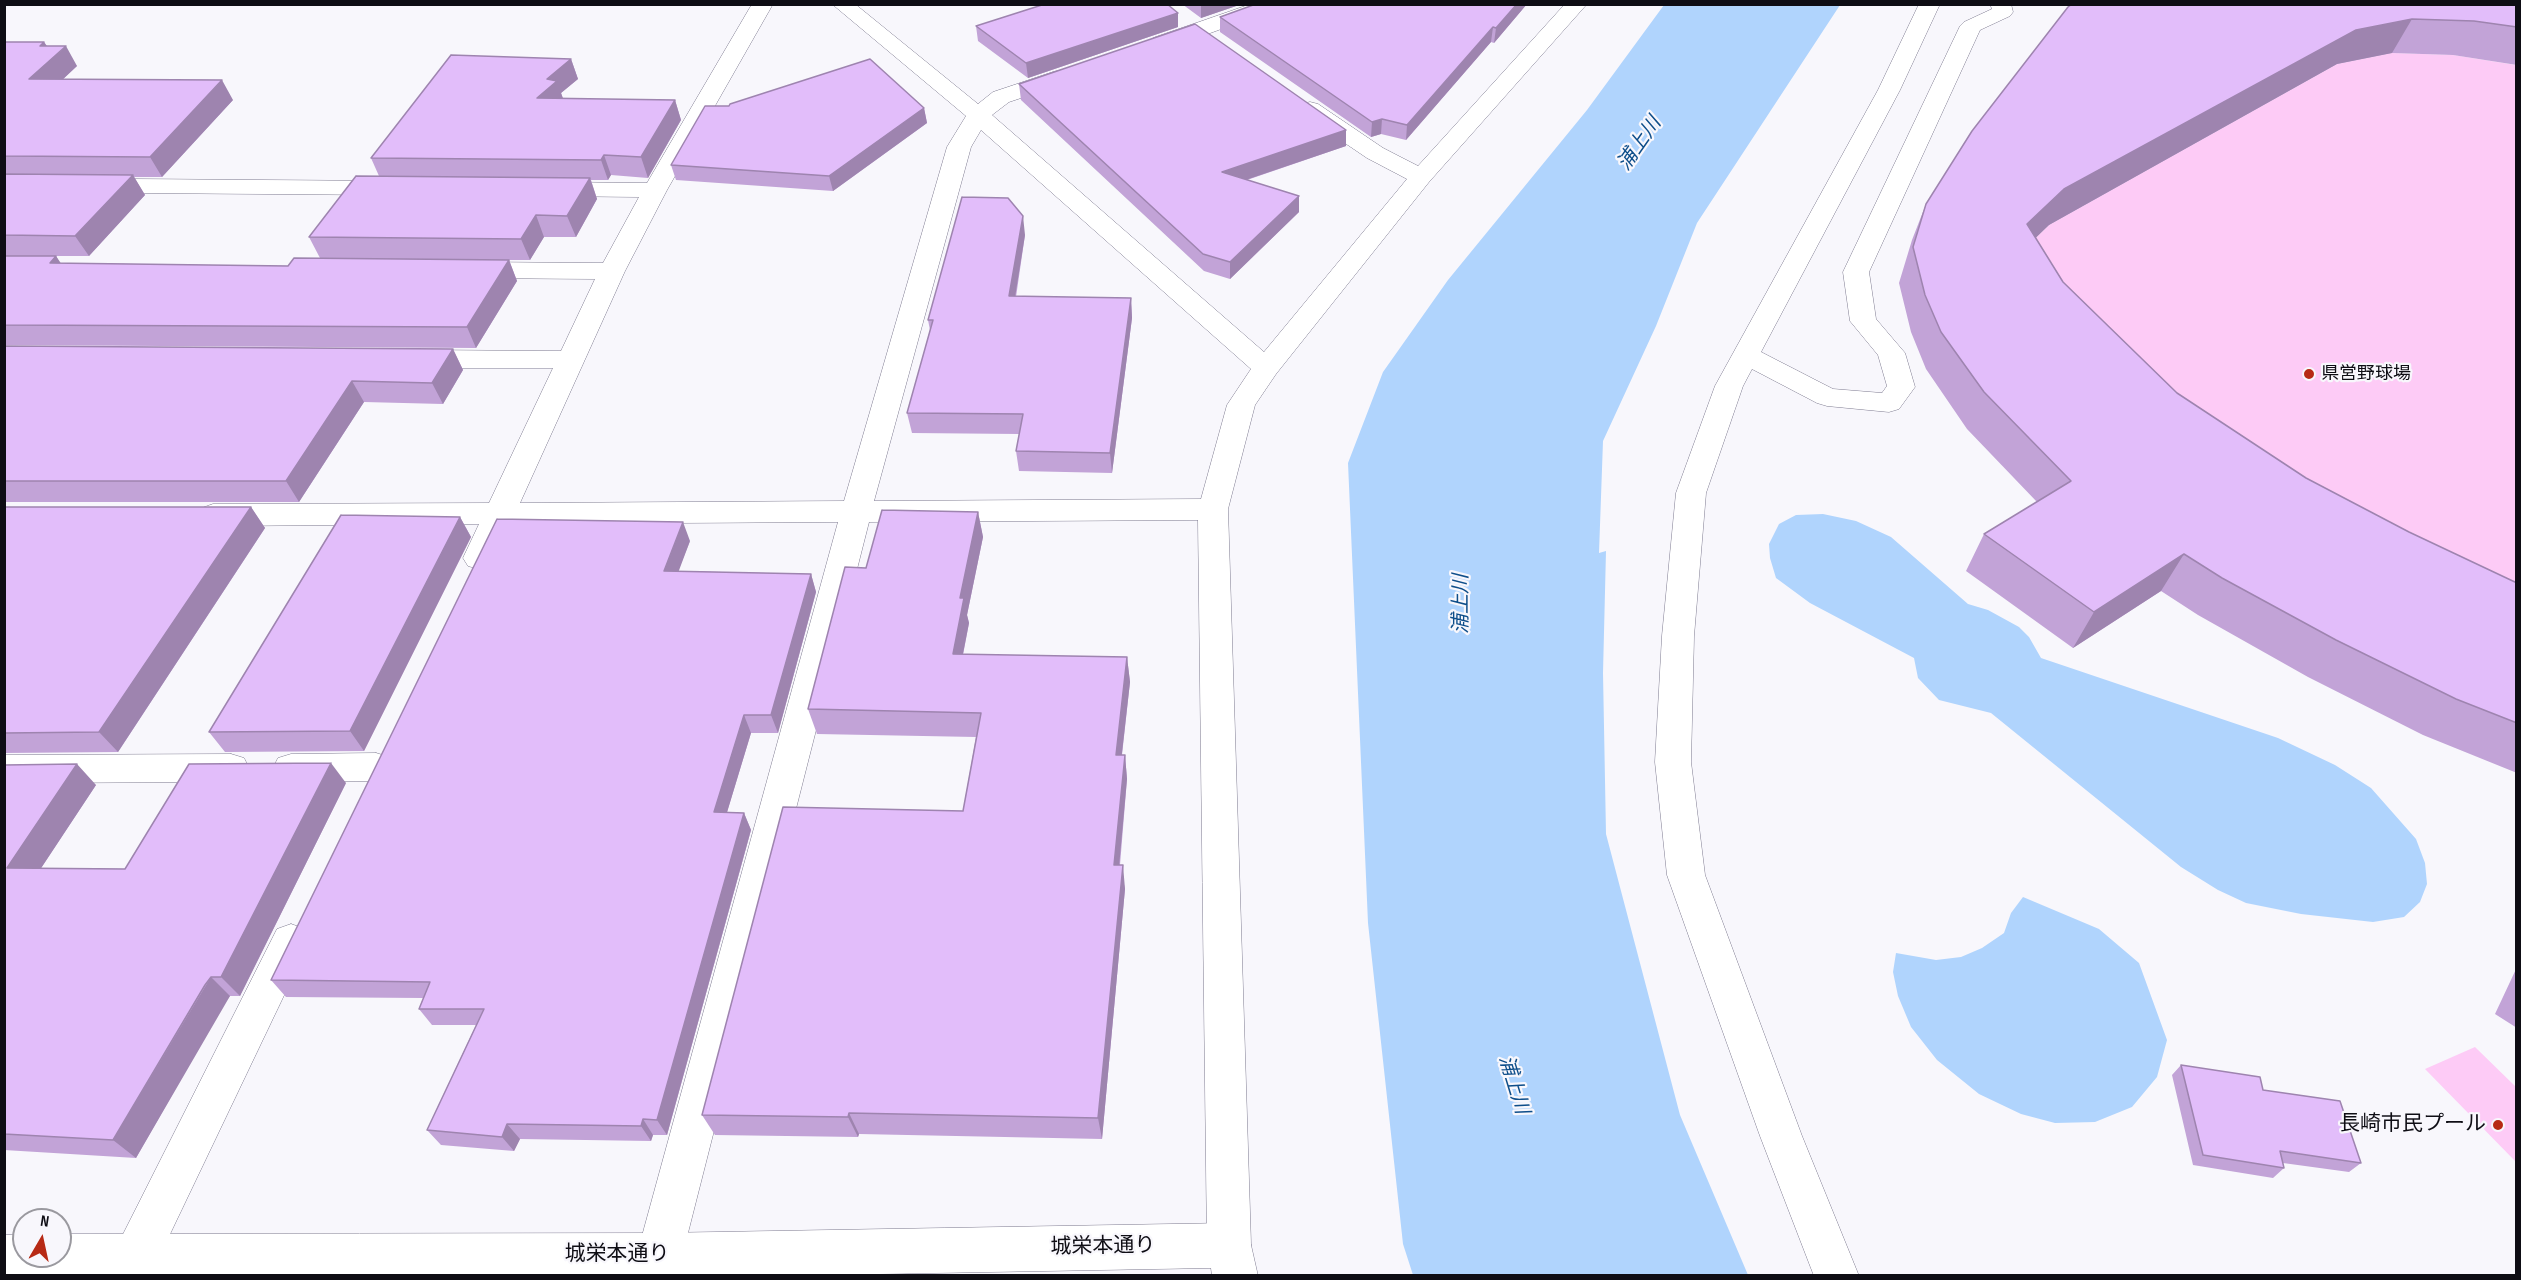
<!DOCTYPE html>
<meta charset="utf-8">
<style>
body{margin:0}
#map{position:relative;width:2521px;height:1280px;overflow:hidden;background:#f8f7fc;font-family:"Sofia Sans Condensed",sans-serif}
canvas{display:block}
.frame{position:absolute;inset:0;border:6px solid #0e0d14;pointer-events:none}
.north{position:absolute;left:12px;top:1208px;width:60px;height:60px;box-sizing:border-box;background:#f8f7fc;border:2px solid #9a999f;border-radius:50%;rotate:9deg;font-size:16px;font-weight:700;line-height:24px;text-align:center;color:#0e0d14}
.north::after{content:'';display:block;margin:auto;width:21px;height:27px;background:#b72a15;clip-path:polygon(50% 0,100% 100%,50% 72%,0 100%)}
</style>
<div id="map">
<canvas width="2521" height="1280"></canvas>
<div class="frame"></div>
<div class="north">N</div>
</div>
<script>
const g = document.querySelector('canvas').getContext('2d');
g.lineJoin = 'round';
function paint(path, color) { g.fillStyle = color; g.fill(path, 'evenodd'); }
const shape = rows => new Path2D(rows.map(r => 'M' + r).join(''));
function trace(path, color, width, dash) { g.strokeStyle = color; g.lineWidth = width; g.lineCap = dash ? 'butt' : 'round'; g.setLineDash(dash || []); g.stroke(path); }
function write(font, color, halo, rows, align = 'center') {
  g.font = font + ' "Sofia Sans Condensed","Noto Sans JP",sans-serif'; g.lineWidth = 4.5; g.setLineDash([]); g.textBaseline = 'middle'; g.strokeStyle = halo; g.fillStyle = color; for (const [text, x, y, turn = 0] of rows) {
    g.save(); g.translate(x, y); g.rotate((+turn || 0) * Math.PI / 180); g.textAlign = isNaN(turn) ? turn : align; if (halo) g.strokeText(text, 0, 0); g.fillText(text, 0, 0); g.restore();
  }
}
paint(shape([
 [2392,53,2453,55,2516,65,2516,630,2380,569,2012,261,2049,225,2337,64],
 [2475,1047,2516,1087,2516,1162,2425,1069]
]), '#fdcbf6');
paint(shape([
 [1664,5,1840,5,1697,223,1656,326,1603,441,1599,553,1606,551,1603,673,1606,834,1680,1115,1748,1275,1413,1275,1403,1244,1368,923,1348,463,1383,372,1448,280,1587,110],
 [1823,514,1856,521,1891,537,1968,604,1988,610,2019,627,2029,637,2041,658,2278,738,2335,765,2371,788,2416,839,2425,863,2427,884,2420,902,2404,917,2373,922,2301,914,2246,903,2218,890,2181,867,1991,713,1939,700,1918,678,1914,658,1810,603,1776,578,1770,558,1769,544,1779,524,1796,515],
 [2023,897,2099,929,2139,963,2167,1040,2157,1077,2132,1107,2095,1122,2055,1123,2021,1114,1979,1094,1937,1060,1911,1027,1898,996,1893,972,1896,953,1936,960,1961,957,1982,948,2004,933,2011,913]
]), '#b0d4fd');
const minor = shape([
 [752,4,773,4,667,190,625,271,520,503,844,501,947,147,966,116,832,4,855,4,978,104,993,92,1053,72,1061,70,1069,72,1072,77,1069,82,1009,102,992,115,1264,352,1407,179,1367,158,1302,114,1299,109,1302,104,1310,102,1318,104,1383,148,1418,166,1565,4,1587,4,1429,182,1276,374,1255,405,1228,509,1251,1245,1245,1261,1229,1267,1213,1261,1207,1245,1198,520,869,522,677,1276,631,1276,838,522,510,524,490,566,479,569,468,566,463,558,479,524,213,526,202,522,198,515,202,508,213,504,489,503,553,368,414,368,404,365,400,359,404,353,414,350,561,351,595,279,468,278,459,275,455,270,459,265,468,262,603,263,639,197,549,196,540,194,537,189,540,184,549,182,647,183,752,4],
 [981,130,1251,369,1227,405,1201,499,874,501,971,147,981,130],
 [1251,4,1282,4,1279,8,1169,48,1161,49,1153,48,1150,43,1153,38,1251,4],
 [1919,4,1940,4,1900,90,1761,352,1833,389,1882,393,1887,386,1878,355,1850,321,1843,272,1960,26,1964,22,1992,9,1990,4,2011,4,2013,12,2010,16,1980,30,1869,272,1876,319,1905,353,1915,387,1899,409,1889,412,1827,406,1817,403,1752,369,1743,386,1706,493,1694,636,1691,762,1705,875,1802,1136,1859,1276,1814,1276,1760,1136,1667,875,1655,762,1662,636,1676,493,1715,386,1878,90,1919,4],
 [4,178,393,181,402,183,405,188,402,193,393,195,4,192,4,178],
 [376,753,389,757,394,767,389,777,376,781,291,782,278,778,273,768,278,758,291,754,376,753],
 [231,754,244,758,249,768,244,778,231,782,4,783,4,755,231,754],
 [291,924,305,929,310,941,150,1276,105,1276,111,1258,277,929,291,924]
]);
const major = shape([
 [1229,1223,1245,1229,1251,1245,1258,1276,1212,1276,1211,1268,769,1276,4,1276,4,1235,24,1234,24,1256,60,1256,60,1234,659,1233,1229,1223]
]);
trace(minor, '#7f7c91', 1);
trace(major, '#7f7c91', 1);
paint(minor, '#fff');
paint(major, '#fff');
paint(shape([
 [1182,4,1242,4,1201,18],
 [1256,4,1527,4,1494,43,1491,42,1406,140,1381,134,1371,137,1220,32,1220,17],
 [2517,4,2517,65,2453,55,2392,53,2337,64,2049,225,2035,238,2063,282,2177,393,2306,478,2409,532,2517,583,2517,773,2423,735,2308,677,2198,615,2161,591,2073,648,1966,571,1984,534,2037,502,1967,429,1926,369,1911,332,1899,283,1912,240,1926,204,2068,7],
 [1178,13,1178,27,1028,78,978,41,976,26],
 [4,42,44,42,47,46,77,66,63,79,233,100,162,177,134,177,145,195,89,256,56,256,60,263,288,266,320,258,309,237,379,176,371,158,571,59,578,79,561,93,563,99,675,100,681,120,648,178,611,175,608,180,591,180,597,199,576,237,544,237,530,260,509,260,517,281,476,348,4,345],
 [1019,84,1346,130,1346,146,1247,180,1299,196,1299,212,1230,279,1204,271,1021,100],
 [924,108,927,123,833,191,676,180,671,165],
 [1025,235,1016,297,1131,298,1132,318,1112,473,1019,471,1016,451,1019,434,912,433,907,413,930,330,928,320],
 [4,346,453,349,463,370,443,404,364,402,299,502,4,502],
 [4,507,251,507,265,528,118,752,4,753],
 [978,512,983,537,967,615,969,623,963,655,1127,657,1130,682,1122,755,1125,755,1127,779,1120,865,1125,889,1102,1139,859,1134,858,1137,715,1135,702,1115,963,811,976,737,817,734,808,709,866,568],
 [460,517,471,537,364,751,225,752,209,732],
 [690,541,678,571,811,574,816,592,778,733,751,733,727,812,744,813,751,830,667,1135,653,1135,651,1141,520,1139,514,1151,441,1145,427,1130,476,1025,432,1025,419,1009,423,998,286,997,271,980],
 [4,765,96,785,41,868,125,869,346,783,240,996,230,996,224,1004,136,1158,4,1150],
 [2517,967,2517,1028,2495,1014],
 [2181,1065,2263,1090,2361,1163,2349,1172,2283,1163,2284,1168,2273,1178,2193,1165,2172,1075]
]), '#c2a3d7');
paint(shape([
 [1201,4,1242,4,1201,18],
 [1517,4,1527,4,1494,43,1496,28],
 [1178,13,1178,27,1028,78,1026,63],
 [2412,19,2392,53,2337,64,2049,225,2012,261,2027,224,2064,189,2356,30],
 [1493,27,1491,42,1406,140,1407,125],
 [44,42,54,57,66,46,77,66,42,99,29,79,40,46],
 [571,59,578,79,561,93,564,101,537,98,547,79],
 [222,80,233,100,162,177,150,157],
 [675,100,681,120,648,178,641,157],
 [924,108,927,123,833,191,829,176],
 [1382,119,1381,134,1371,137,1372,122],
 [1346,130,1346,146,1222,188,1222,172],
 [604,155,611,175,608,180,601,160],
 [133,175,145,195,89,256,75,236],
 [590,178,597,199,576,237,567,216],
 [1299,196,1299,212,1230,279,1230,262],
 [536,215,544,237,530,260,521,239],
 [1023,216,1025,235,1012,316,1009,296],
 [56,256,70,277,50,263],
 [509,260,517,281,476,348,467,327],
 [1131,298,1132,318,1112,473,1110,453],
 [453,349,463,370,443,404,432,383],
 [352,381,364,402,299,502,286,481],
 [251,507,265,528,118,752,99,732],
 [978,512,983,537,967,615,969,623,958,679,953,654,960,598],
 [460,517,471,537,364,751,350,731],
 [683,522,690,541,672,589,664,571],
 [2184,554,2161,591,2073,648,2094,612],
 [811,574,816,592,778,733,771,715],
 [1127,657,1130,682,1119,779,1116,755],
 [744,715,751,733,722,829,714,812],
 [1125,755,1127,779,1117,889,1114,865],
 [331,763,346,783,240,996,221,977],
 [77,764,96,785,28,888,7,868],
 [744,813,751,830,667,1135,657,1120],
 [1123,865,1125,889,1102,1139,1098,1118],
 [211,977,230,996,136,1158,113,1140],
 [849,1113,859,1134,858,1137,848,1117],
 [643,1119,653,1135,651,1141,641,1126],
 [507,1124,520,1139,514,1151,502,1137]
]), '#9e84af');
const building = shape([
 [1045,4,1167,4,1178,13,1026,63,976,26,1045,4],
 [1256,4,1517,4,1496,28,1493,27,1407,125,1382,119,1372,122,1220,17,1256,4],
 [2072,4,2517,4,2517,27,2474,21,2412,19,2356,30,2064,189,2027,224,2063,282,2177,393,2306,478,2409,532,2517,583,2517,723,2456,699,2336,640,2222,578,2184,554,2094,612,1984,534,2071,481,1984,392,1941,332,1925,295,1913,247,1926,204,1972,131,2068,7,2072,4],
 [1195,24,1346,130,1222,172,1299,196,1230,262,1203,254,1019,84,1195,24],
 [4,42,44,42,40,46,66,46,29,79,222,80,150,157,4,156,4,42],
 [451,55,571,59,547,79,557,81,537,98,675,100,641,157,604,155,601,160,371,158,451,55],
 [870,59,924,108,829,176,671,165,705,106,729,106,730,104,870,59],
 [4,174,133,175,75,236,4,235,4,174],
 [356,176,590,178,567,216,536,215,521,239,309,237,356,176],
 [962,197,1008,198,1023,216,1009,296,1131,298,1110,453,1016,451,1023,414,907,413,933,320,928,320,962,197],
 [4,256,56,256,50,263,288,266,294,258,509,260,467,327,4,325,4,256],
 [4,346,453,349,432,383,352,381,286,481,4,481,4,346],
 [4,507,251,507,99,732,4,733,4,507],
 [882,510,978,512,960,598,964,598,953,654,1127,657,1116,755,1125,755,1114,865,1123,865,1098,1118,849,1113,848,1117,702,1115,783,807,963,811,981,713,808,709,845,567,866,568,882,510],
 [341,515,460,517,350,731,209,732,341,515],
 [497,519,683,522,664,571,811,574,771,715,744,715,714,812,744,813,657,1120,643,1119,641,1126,507,1124,502,1137,427,1130,484,1009,419,1009,430,982,271,980,497,519],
 [331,763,221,977,211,977,205,985,113,1140,4,1134,4,765,77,764,7,868,125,869,189,764,331,763],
 [2181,1065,2260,1077,2263,1090,2340,1101,2361,1163,2280,1151,2284,1168,2203,1155,2181,1065]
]);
paint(building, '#e2bdfa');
trace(building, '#9e84af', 1.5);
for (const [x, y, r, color] of [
 [2309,374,6,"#b72a15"],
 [2498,1125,6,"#b72a15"]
]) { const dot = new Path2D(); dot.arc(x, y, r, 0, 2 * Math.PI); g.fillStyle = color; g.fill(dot); trace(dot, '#f8f7fc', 2); }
write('18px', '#0e0d14', '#f8f7fc', [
 ["県営野球場",2321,374]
], 'left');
write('italic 20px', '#0e4e8a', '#f8f7fc', [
 ["浦上川",1640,144,-55],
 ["浦上川",1462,604,-90],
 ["浦上川",1513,1085,73]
]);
write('21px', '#0e0d14', '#f8f7fc', [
 ["長崎市民プール",2486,1125]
], 'right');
write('21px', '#0e0d14', '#f8f7fc', [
 ["城栄本通り",1103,1247,-1],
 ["城栄本通り",617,1255]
]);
</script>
